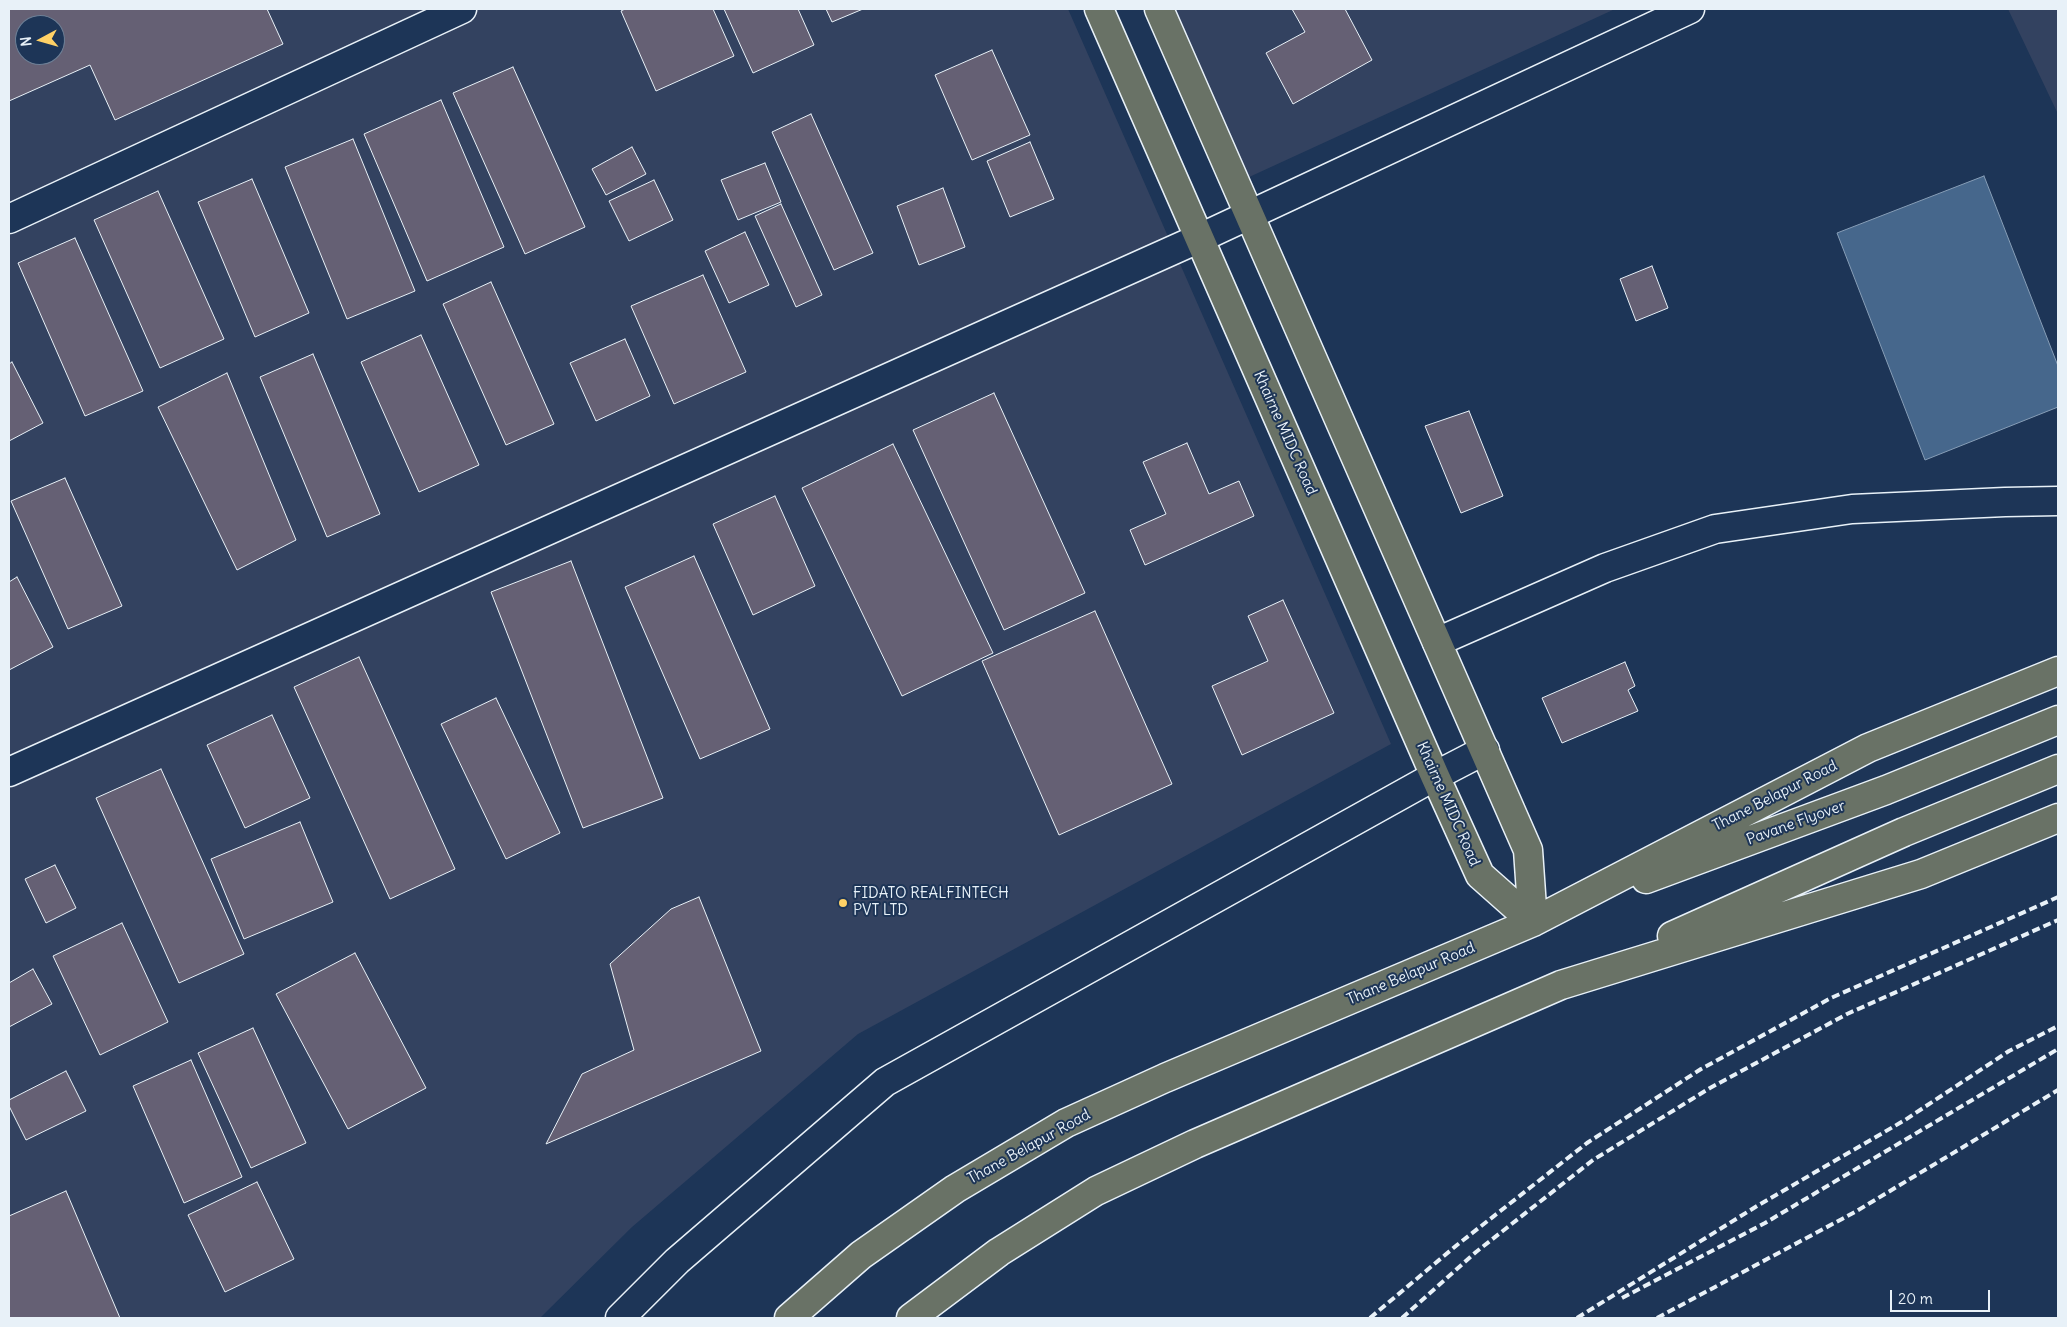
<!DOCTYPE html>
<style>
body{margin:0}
#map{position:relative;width:2067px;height:1327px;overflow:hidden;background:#1d3557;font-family:Delius,sans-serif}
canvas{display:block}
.frame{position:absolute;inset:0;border:10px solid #e8f1f8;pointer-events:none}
.north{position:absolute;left:15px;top:15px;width:50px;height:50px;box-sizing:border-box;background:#1d3557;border:1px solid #6e8097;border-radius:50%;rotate:264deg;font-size:14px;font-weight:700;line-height:20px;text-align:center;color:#e8f1f8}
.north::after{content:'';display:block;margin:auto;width:18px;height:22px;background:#ffd166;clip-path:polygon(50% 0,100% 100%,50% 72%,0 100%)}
.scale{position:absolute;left:1890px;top:1290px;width:100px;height:22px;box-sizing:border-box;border:2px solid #e8f1f8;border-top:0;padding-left:6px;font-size:15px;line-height:18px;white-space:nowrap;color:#e8f1f8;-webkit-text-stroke:4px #1d3557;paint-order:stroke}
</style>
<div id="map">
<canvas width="2067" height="1327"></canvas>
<div class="frame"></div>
<div class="north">N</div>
<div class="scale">20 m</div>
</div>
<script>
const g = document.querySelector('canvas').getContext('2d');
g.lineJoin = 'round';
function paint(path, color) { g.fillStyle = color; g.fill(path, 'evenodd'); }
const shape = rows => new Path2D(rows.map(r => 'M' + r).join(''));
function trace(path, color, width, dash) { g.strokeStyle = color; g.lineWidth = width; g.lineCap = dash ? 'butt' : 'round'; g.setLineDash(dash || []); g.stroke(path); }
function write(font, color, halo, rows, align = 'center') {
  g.font = font + ' Delius,sans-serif'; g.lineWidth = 4; g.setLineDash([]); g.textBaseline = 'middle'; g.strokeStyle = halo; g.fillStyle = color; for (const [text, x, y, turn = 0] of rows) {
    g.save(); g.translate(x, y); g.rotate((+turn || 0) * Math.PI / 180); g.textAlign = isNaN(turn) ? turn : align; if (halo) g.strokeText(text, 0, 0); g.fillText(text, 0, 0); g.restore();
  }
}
paint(shape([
 [9,9,1068,9,1391,744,858,1034,632,1227,540,1318,9,1318],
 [25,25,55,25,55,55,25,55],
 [1175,9,1615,9,1247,178],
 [2008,9,2058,9,2058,114]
]), '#334260');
const water = shape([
 [1984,176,2058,366,2058,407,1925,460,1837,233,1984,176]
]);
paint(water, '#46678c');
trace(water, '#879eb7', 1);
const building = shape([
 [9,9,267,9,283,44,115,120,90,65,9,101,9,9],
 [25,25,55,25,55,55,25,55,25,25],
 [625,9,713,9,734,56,656,91,621,11,625,9],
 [724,9,798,9,814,45,753,73,724,9],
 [826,9,863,9,832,22,826,9],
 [1292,9,1345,9,1372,60,1293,104,1266,53,1305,32,1292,9],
 [992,50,1030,135,972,160,935,75,992,50],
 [513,67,585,227,525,254,453,93,513,67],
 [441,100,504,247,427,281,364,134,441,100],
 [811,114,873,253,834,270,772,132,811,114],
 [353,139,415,291,347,319,285,167,353,139],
 [1030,142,1054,199,1010,217,987,161,1030,142],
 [632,147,646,174,606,195,592,169,632,147],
 [765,163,781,202,738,220,721,180,765,163],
 [252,179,309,313,255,337,198,202,252,179],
 [654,180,673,220,629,241,609,201,654,180],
 [943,188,965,247,919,265,897,206,943,188],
 [158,191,224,339,160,368,94,220,158,191],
 [781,204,822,295,796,307,755,216,781,204],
 [745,232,769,285,729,303,705,251,745,232],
 [75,238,143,391,85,416,18,263,75,238],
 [1652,266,1668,308,1636,321,1620,279,1652,266],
 [703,275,746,372,674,404,631,306,703,275],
 [491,282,554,424,506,445,443,304,491,282],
 [421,335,479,465,419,492,361,362,421,335],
 [625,339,650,396,596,421,570,363,625,339],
 [313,354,380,514,327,537,260,377,313,354],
 [12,362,43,423,9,441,9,364,12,362],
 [227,373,296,540,237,570,158,407,227,373],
 [994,393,1085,593,1004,630,913,430,994,393],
 [1469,411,1503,496,1461,513,1425,426,1469,411],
 [1187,443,1209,494,1239,481,1254,516,1145,565,1130,530,1166,514,1143,462,1187,443],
 [893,444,993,653,902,696,802,488,893,444],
 [65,478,122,606,68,629,11,501,65,478],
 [775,496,815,586,753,615,713,524,775,496],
 [694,556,770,729,700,759,625,587,694,556],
 [571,561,663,798,583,828,491,592,571,561],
 [17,577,53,647,9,670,9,582,17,577],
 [1283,600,1334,713,1242,755,1212,686,1268,661,1248,616,1283,600],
 [1095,611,1172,784,1059,835,982,661,1095,611],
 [359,657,455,869,390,899,294,687,359,657],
 [1625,662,1635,686,1628,690,1638,711,1562,743,1542,698,1625,662],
 [496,698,560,833,506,859,441,724,496,698],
 [272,715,310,798,245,828,207,745,272,715],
 [161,769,244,954,179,983,96,798,161,769],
 [300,822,333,902,244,939,211,859,300,822],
 [55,865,76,908,46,923,25,879,55,865],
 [699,897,761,1051,546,1144,582,1074,634,1050,610,964,671,909,699,897],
 [122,923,168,1022,100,1055,53,956,122,923],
 [355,953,426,1088,348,1129,276,994,355,953],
 [33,969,52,1004,9,1027,9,983,33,969],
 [253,1028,306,1143,251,1168,198,1053,253,1028],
 [191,1060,242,1177,184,1203,133,1086,191,1060],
 [66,1071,86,1111,26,1140,9,1106,9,1100,66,1071],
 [257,1182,294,1259,225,1292,188,1215,257,1182],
 [66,1191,120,1318,9,1318,9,1216,66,1191]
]);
paint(building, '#656074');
trace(building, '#e8f1f8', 1);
const minor = shape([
 [9,219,462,9],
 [1437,642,1605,568,1715,529,1852,509,2005,502,2058,501],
 [9,772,1200,238,1690,9],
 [620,1318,677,1261,885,1082,1435,776,1485,750]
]);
const major = shape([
 [1099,9,1435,776,1480,875,1533,922],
 [1159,9,1528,850,1533,922],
 [1646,879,1886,790,2058,720],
 [1672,936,1904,832,2058,769],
 [789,1318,861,1255,955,1189,1066,1123,1165,1078,1533,922,1868,748,2058,671],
 [911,1318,999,1252,1096,1191,1195,1144,1561,985,1921,874,2058,818]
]);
trace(minor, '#e8f1f8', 31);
trace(major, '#e8f1f8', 31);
trace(minor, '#1d3557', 28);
trace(major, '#697266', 28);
trace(shape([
 [1622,1298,1765,1223,2058,1049],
 [1370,1318,1457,1245,1587,1143,1701,1069,1831,998,2058,897],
 [1402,1318,1476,1252,1593,1160,1710,1088,1847,1014,2058,920],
 [1577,1318,1757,1206,1905,1120,2009,1051,2058,1026],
 [1657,1318,1855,1212,2058,1090]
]), '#e8f1f8', 4, [8, 4]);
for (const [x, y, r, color] of [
 [843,903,5,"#ffd166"]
]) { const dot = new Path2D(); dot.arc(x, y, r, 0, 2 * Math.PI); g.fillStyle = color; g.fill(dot); trace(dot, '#1d3557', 2); }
write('15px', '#e8f1f8', '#1d3557', [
 ["Khairne MIDC Road",1285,433,66],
 ["Thane Belapur Road",1775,796,-27],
 ["Khairne MIDC Road",1448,804,66],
 ["Pavane Flyover",1796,823,-20],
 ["Thane Belapur Road",1411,974,-23],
 ["Thane Belapur Road",1029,1147,-29]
]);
write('15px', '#e8f1f8', '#1d3557', [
 ["FIDATO REALFINTECH",853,894],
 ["PVT LTD",853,911]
], 'left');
</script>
